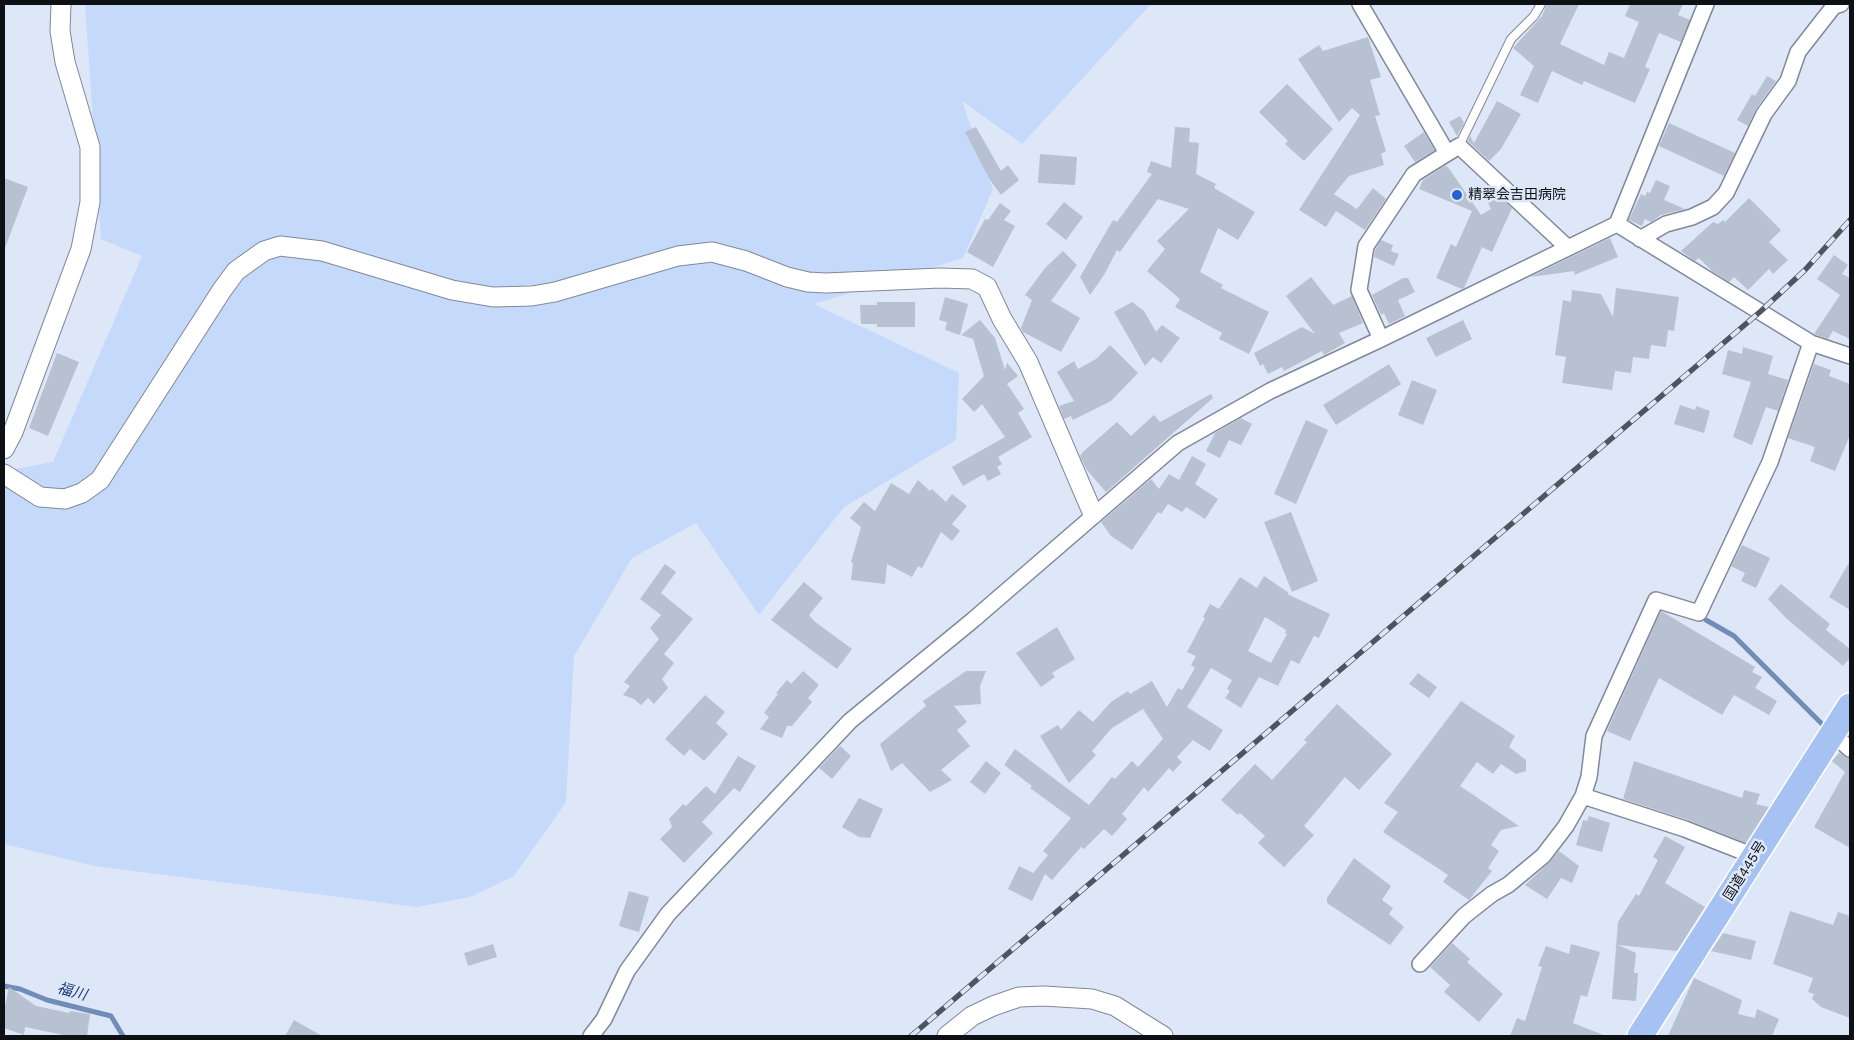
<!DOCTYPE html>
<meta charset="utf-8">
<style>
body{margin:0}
#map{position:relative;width:1854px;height:1040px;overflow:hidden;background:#dde7f8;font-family:"Work Sans",sans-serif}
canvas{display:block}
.frame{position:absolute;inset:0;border:5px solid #0d1116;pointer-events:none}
</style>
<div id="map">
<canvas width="1854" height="1040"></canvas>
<div class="frame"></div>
</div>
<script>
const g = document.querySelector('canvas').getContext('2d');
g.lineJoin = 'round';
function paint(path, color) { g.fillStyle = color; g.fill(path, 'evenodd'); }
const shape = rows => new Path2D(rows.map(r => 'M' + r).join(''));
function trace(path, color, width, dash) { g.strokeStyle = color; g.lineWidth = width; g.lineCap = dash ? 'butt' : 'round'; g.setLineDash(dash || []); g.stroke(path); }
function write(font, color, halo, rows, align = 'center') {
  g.font = font + ' "Work Sans","Noto Sans JP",sans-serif'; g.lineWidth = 5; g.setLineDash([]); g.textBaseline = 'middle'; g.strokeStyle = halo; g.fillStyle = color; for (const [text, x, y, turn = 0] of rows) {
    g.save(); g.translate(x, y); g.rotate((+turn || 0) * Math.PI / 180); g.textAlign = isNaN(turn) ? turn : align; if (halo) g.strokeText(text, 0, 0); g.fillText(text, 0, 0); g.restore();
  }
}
paint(shape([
 [85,4,1151,4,1022,144,962,101,993,189,963,258,814,304,959,373,956,440,844,507,759,615,696,523,632,558,574,656,566,802,514,876,470,897,417,907,95,866,4,844,4,471,53,462,142,256,101,239]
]), '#c5d9fa');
trace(shape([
 [1706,620,1734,636,1828,730],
 [4,986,20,989,47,1000,111,1016,123,1036]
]), '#728cb8', 5);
paint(shape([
 [1547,4,1579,4,1560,44,1604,65,1609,52,1624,58,1639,22,1625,16,1630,4,1683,4,1678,15,1690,20,1681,42,1659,33,1645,67,1650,69,1635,103,1584,81,1582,85,1552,71,1538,103,1520,95,1534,66,1513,48,1542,16],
 [1368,37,1381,77,1370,80,1380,115,1375,116,1386,151,1381,154,1384,165,1349,176,1334,194,1357,209,1373,188,1386,199,1365,230,1336,211,1326,227,1299,210,1360,115,1352,108,1339,122,1298,59,1319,45,1323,51],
 [1767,76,1776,81,1756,109,1748,126,1737,120,1752,94,1755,96],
 [1287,84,1333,129,1304,161,1285,144,1288,141,1259,112],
 [1497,101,1521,114,1501,149,1489,161,1468,141,1470,136,1474,143],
 [1460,116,1464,123,1457,136,1449,122],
 [1669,123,1735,153,1724,176,1659,146],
 [976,127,1001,171,1008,165,1019,180,1001,195,990,180,965,132],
 [1175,127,1190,128,1189,142,1199,143,1196,174,1216,184,1214,188,1255,212,1238,240,1218,228,1200,272,1223,285,1221,288,1269,312,1249,354,1219,339,1222,333,1175,307,1180,299,1147,271,1165,249,1157,241,1189,209,1158,199,1120,252,1117,250,1104,275,1090,295,1080,277,1113,220,1117,222,1152,174,1147,172,1151,161,1171,168],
 [1424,132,1435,150,1415,162,1404,146],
 [1040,154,1077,157,1075,185,1038,183],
 [1445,166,1448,167,1481,215,1491,209,1482,190,1503,200,1512,208,1492,252,1482,247,1464,288,1462,289,1436,278,1451,244,1456,247,1472,211,1419,189,1423,180],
 [4,178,28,187,5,248,4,248],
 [1656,180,1670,186,1664,200,1685,209,1661,215,1651,222,1645,219,1642,226,1629,220,1641,194,1645,196,1647,192,1650,193],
 [1749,198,1781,230,1769,242,1788,260,1773,274,1769,269,1748,290,1734,277,1729,282,1712,271,1699,258,1695,261,1681,251,1713,222,1718,224,1723,220,1725,222],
 [1064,202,1083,217,1066,240,1046,224],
 [1000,203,1011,211,1004,220,1015,226,993,267,967,252,985,219,988,220],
 [1610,238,1618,257,1574,275,1575,271,1530,277],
 [1381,240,1393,245,1391,251,1399,254,1394,266,1374,257,1375,250],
 [1063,251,1077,265,1051,301,1080,318,1061,352,1023,332,1021,328,1032,300,1025,295,1045,268],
 [1834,255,1848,265,1842,274,1850,278,1850,339,1833,331,1828,339,1814,334,1840,295,1817,279],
 [1311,277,1333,305,1352,296,1363,323,1339,333,1345,343,1324,355,1322,351,1284,371,1282,367,1268,374,1263,364,1260,366,1254,353,1302,327,1315,334,1286,296],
 [1403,278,1408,278,1415,292,1398,300,1405,316,1389,324,1384,313,1381,315,1372,295],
 [1616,288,1679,297,1674,331,1668,330,1666,347,1651,345,1649,359,1633,357,1631,373,1615,371,1612,390,1562,383,1566,357,1555,355,1563,300,1571,302,1572,290,1601,294,1613,317],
 [945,297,968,304,960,335,945,330,947,322,939,320],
 [877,302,915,302,915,327,877,327,877,324,861,324,860,305,877,305],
 [1132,302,1144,311,1156,332,1162,325,1180,338,1161,363,1153,357,1145,366,1114,312],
 [980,320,995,338,1005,370,1007,363,1018,376,1007,384,1024,409,1018,413,1032,437,998,457,1002,464,997,467,1001,474,988,481,984,474,963,486,952,467,1005,437,982,404,974,412,962,399,984,376,973,339,961,335],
 [1463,320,1472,339,1436,357,1426,338],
 [1110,345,1138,373,1111,401,1073,420,1071,416,1064,419,1059,406,1074,401,1057,372,1074,361,1078,369,1096,359],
 [1743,347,1773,356,1768,374,1788,380,1778,411,1766,407,1752,445,1733,437,1751,382,1722,374,1728,350,1742,354],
 [57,353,79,362,48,436,29,428],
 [1389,364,1401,384,1336,425,1323,405],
 [1814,364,1831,370,1829,376,1850,384,1850,435,1835,471,1810,461,1815,447,1788,438],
 [1412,380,1437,390,1423,425,1398,415],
 [1211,394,1213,398,1106,492,1087,470,1080,456,1083,452,1117,422,1131,436,1154,415,1160,422],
 [1680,405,1695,410,1696,406,1710,411,1704,433,1674,424],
 [1241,418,1252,424,1241,445,1229,440,1220,458,1206,451,1215,433],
 [1306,420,1328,430,1296,504,1274,494],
 [1192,456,1206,464,1195,484,1218,499,1205,519,1186,507,1182,512,1168,504,1161,514,1158,512,1132,550,1111,536,1101,522,1151,479,1159,489,1169,474,1179,480],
 [918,480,930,491,932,489,946,502,952,494,967,506,952,524,960,531,952,541,941,532,922,568,918,566,912,577,887,564,885,584,851,580,853,563,851,562,861,527,850,518,864,502,875,511,891,483,909,494],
 [1291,512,1318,581,1292,592,1264,522],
 [1742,545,1770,558,1756,588,1741,581,1745,573,1731,566],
 [1850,561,1850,610,1829,597],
 [665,564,676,572,661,593,693,619,664,654,674,663,662,679,668,688,654,704,648,698,641,705,634,699,623,695,630,686,624,682,659,639,650,628,661,615,640,599],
 [1264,576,1289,593,1287,594,1330,614,1319,638,1314,636,1299,664,1291,660,1278,686,1259,677,1241,708,1225,698,1230,691,1227,689,1232,680,1211,668,1187,707,1223,730,1210,751,1193,740,1177,757,1182,762,1173,772,1169,768,1148,792,1144,787,1122,814,1127,819,1112,836,1104,829,1084,849,1081,847,1052,880,1045,874,1032,901,1008,889,1019,866,1033,873,1048,855,1043,851,1071,818,1030,788,1032,786,1004,765,1015,749,1089,805,1112,777,1115,779,1132,761,1138,767,1163,739,1143,709,1112,728,1092,751,1096,755,1069,783,1040,736,1058,725,1061,730,1079,710,1093,722,1111,702,1128,691,1130,694,1152,681,1167,707,1178,688,1182,690,1195,668,1191,665,1196,656,1187,652,1205,618,1203,617,1210,604,1219,609,1240,577,1257,588],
 [1265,617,1286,630,1285,633,1287,634,1271,663,1248,651],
 [804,582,823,598,809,615,814,621,852,649,837,669,771,620],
 [1781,584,1830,624,1826,630,1850,649,1850,658,1843,666,1787,619,1768,599],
 [1661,611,1755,667,1752,672,1762,677,1755,688,1777,701,1769,715,1734,695,1722,715,1659,678,1630,741,1607,731],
 [1057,627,1075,659,1052,673,1055,677,1041,687,1016,653],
 [803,671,819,685,808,698,812,702,792,726,787,726,782,738,760,729,769,717,764,713,778,694,776,693,787,680,791,684],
 [966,671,986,671,980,686,981,704,954,706,967,722,957,730,970,746,941,770,952,780,930,792,902,763,891,771,880,744,926,706,923,701],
 [1418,673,1437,687,1429,698,1409,684],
 [705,695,725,712,716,723,728,734,704,761,690,749,684,756,665,739],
 [1461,701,1515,736,1509,747,1526,760,1526,771,1516,774,1501,764,1493,774,1477,762,1460,786,1519,826,1501,830,1491,845,1499,851,1488,868,1492,871,1469,900,1443,882,1448,875,1383,832,1398,812,1384,803],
 [1337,704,1392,754,1359,790,1345,777,1304,826,1314,835,1284,867,1258,843,1265,836,1240,813,1238,815,1221,800,1255,764,1272,780,1307,742,1304,740],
 [840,746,851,756,832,779,819,768],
 [1840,752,1850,758,1850,848,1814,827,1845,772,1832,761],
 [738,756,756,766,740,792,734,788,702,822,713,833,684,863,660,839,672,827,669,819,683,804,686,806,706,786,715,794],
 [986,761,1001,773,985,794,970,782],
 [1634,761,1742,798,1744,790,1760,794,1756,804,1769,807,1746,843,1688,820,1623,799],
 [859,798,883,809,870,838,859,837,842,827],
 [1589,816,1610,823,1602,852,1576,845,1583,820,1587,821],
 [1665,836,1685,847,1665,883,1705,907,1677,951,1618,945,1636,953,1634,973,1638,973,1636,1001,1612,999,1618,922,1636,894,1639,896,1658,860,1653,857],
 [1559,851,1579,866,1572,883,1561,878,1547,899,1525,885,1549,863],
 [1354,858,1391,886,1382,900,1393,908,1389,914,1404,927,1390,945,1327,903,1327,898],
 [629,891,649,897,639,932,619,926],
 [1790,911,1833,925,1838,912,1850,916,1850,1018,1821,1007,1812,999,1814,994,1808,992,1813,978,1773,964],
 [1723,933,1756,941,1751,960,1711,951],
 [1452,943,1470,959,1467,962,1503,994,1479,1022,1444,992,1450,985,1430,967],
 [493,944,497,957,468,966,464,953],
 [1571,944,1600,952,1587,997,1581,995,1573,1023,1606,1036,1510,1036,1517,1018,1525,1021,1542,967,1538,966,1546,946,1569,954],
 [1694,978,1742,1000,1738,1014,1755,1018,1757,1009,1779,1019,1772,1036,1668,1036],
 [9,987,36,1006,69,1013,70,1011,90,1014,87,1036,68,1036,25,1027,24,1035,4,1028,4,1010],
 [294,1020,322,1036,285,1036]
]), '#b7c1d1');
const service = shape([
 [1459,146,1511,39,1534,16,1541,4]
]);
const minor = shape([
 [1360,4,1447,153],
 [1617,224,1811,343,1850,356],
 [1640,239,1666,224,1692,217,1713,207,1726,193,1764,114,1788,81,1798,52,1834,6,1841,4],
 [1381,339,1359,290,1366,246,1414,174,1459,146,1568,248],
 [1834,735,1850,749],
 [1583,796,1685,829,1754,856],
 [1420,964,1464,916,1492,894,1508,885,1543,856,1566,826,1583,796,1589,777,1594,736,1656,600,1699,613,1770,462,1811,343],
 [591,1036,604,1019,627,971,668,914,850,721,973,620,1178,443,1270,391,1381,339,1617,224,1706,4]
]);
const tertiary = shape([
 [4,449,13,432,81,249,90,202,90,147,65,62,60,31,61,4],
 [4,474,40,497,65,499,82,493,100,480,222,290,236,271,264,251,280,246,322,251,452,290,493,297,532,296,555,292,678,256,712,252,746,261,787,277,808,282,826,283,940,278,972,279,987,287,1002,319,1028,362,1093,514],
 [947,1036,972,1016,993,1006,1019,997,1044,996,1092,999,1115,1006,1163,1036]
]);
const trunk = shape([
 [1640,1036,1850,706]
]);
trace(service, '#808998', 10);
trace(minor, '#808998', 18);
trace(tertiary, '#808998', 21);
trace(trunk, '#fff', 28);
trace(service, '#fff', 8);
trace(minor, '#fff', 15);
trace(tertiary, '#fff', 19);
trace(trunk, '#a6c2f3', 25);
const rail = shape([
 [911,1036,1761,311,1805,270,1850,220]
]);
trace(rail, '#4f555e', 5.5);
trace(rail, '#dde7f8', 4, [11]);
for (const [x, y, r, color] of [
 [1457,195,6,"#2462cf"]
]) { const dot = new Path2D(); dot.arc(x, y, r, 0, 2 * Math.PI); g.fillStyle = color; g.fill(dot); trace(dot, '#dde7f8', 2); }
write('14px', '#0d1116', '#dde7f8', [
 ["精翠会吉田病院",1468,195]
], 'left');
write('14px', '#0d1116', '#dde7f8', [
 ["国道445号",1745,871,-58]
]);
write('italic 15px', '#1c3c73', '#dde7f8', [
 ["福川",72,992,15]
]);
</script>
